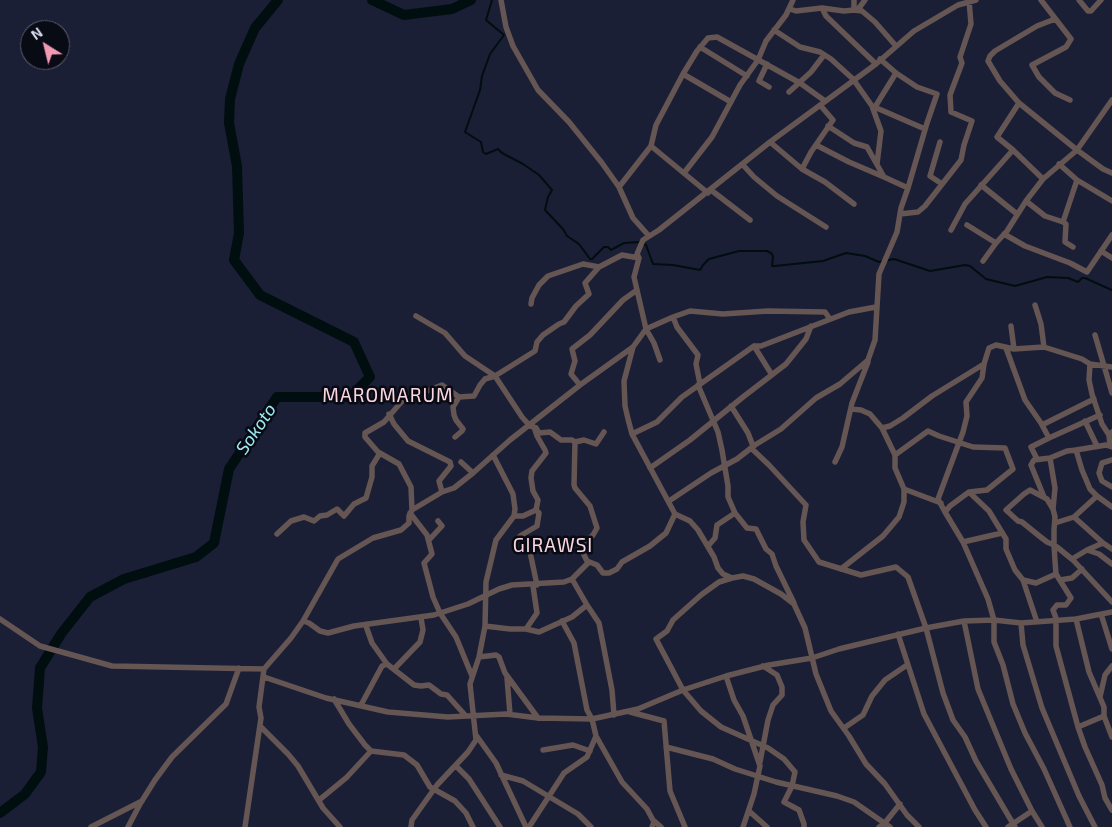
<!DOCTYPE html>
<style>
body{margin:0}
#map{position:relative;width:1112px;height:827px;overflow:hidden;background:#1a1f36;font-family:"Exo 2",sans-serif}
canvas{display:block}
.north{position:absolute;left:20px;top:20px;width:50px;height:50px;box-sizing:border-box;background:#080a14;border:1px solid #5a5d6a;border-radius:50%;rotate:324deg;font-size:14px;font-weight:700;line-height:20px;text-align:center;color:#d6daea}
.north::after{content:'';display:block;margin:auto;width:18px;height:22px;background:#f19ab1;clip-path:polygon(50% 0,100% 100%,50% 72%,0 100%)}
</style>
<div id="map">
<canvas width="1112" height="827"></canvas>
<div class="north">N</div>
</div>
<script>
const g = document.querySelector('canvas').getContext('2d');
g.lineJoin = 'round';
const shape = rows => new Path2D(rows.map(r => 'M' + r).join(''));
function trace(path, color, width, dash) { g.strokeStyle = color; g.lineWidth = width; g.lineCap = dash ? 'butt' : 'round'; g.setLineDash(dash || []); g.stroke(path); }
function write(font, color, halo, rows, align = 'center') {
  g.font = font + ' "Exo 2",sans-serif'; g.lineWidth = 5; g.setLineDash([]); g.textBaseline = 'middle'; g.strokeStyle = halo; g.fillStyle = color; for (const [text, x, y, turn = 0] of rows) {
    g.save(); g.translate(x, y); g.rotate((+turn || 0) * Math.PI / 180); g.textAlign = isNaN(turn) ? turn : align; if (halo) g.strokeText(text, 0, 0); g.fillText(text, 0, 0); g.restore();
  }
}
trace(shape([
 [492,0,486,20,504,35,490,54,482,76,480,90,465,132,481,142,483,152,486,154,498,149,502,153,523,164,539,175,552,190,548,197,545,210,563,229,567,236,579,244,590,259,592,259,604,247,608,247,611,250,624,243,640,242],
 [644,244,646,245,653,264,673,265,700,270,703,265,709,259,739,251,767,251,771,253,773,256,772,266,775,266,823,261,846,253,865,256,879,262,894,259,930,271,965,265,970,266,986,279,1015,286,1047,277,1068,278,1078,282,1082,278,1085,278,1112,290]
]), '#000e10', 2);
trace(shape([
 [372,0,404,15,452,9,471,0],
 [0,813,25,794,41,772,43,747,37,708,40,668,61,634,90,597,124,579,196,557,214,543,229,469,277,397,350,397,370,377,354,342,260,295,234,260,239,233,237,166,229,123,230,99,239,64,255,28,278,0]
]), '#000e10', 10);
trace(shape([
 [501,0,506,27,513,46,538,90,569,122,602,163,619,187,633,218,649,236],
 [854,0,854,10,862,11,875,22,896,46],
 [1041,0,1071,39,1066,47,1032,65,1039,77,1055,93,1070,100],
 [1079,0,1088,11,1091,11,1101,0],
 [822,8,826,16,876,64],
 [790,9,796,11,822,8,844,11,854,10,859,8,865,0],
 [1055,19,1037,26,995,51,990,56,988,61,1000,81,1019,103,1077,150,1103,169,1112,173],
 [774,30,800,47,820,52,831,59,853,79,872,106,881,131,877,164],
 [700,47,747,76],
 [880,59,896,73,917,87,937,94,927,123,908,188],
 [767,64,759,81,769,87],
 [683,74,731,102],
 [789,92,811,72,824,55],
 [1019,103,997,137,1013,150,1043,179],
 [872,106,925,129],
 [875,107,896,73],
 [770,142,802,169,825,182,854,204],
 [940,142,930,176,942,184],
 [816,145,849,162,884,177],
 [651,146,708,193],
 [1059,164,1077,180,1063,222,1066,224,1065,242,1073,247],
 [743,165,754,177,777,196,826,227],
 [802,169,811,152,833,120,820,105],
 [684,173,712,137,740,85,758,60,766,41,786,15,793,0],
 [1077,180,1112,201],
 [981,185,1017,214],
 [619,187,651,146,656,125,683,74,697,51,708,38,717,37,800,83,825,101],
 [711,190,750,220],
 [1026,201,1045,216,1063,222],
 [900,214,918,212,925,206,961,160,964,145,972,121,951,112,950,95,962,63,960,57,971,24,969,0],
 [967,225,996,243,1007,231,1026,201,1043,179,1077,150,1112,100],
 [951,230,965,204,1013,150],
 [1004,234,1025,246,1070,263,1087,272,1112,235],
 [1101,251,1112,258],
 [983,261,996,243],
 [531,304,532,298,539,285,548,276,583,264,599,267],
 [1035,305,1041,324,1044,347],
 [416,316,445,333,465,356,495,376,522,417,530,426,534,427,537,436,545,450,546,453,532,471,531,478,533,491,538,500,536,510,539,513,537,526,520,536,530,552,537,585],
 [673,317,690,311,723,314,768,311,825,312,830,319],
 [1011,326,1014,349],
 [1095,335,1112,393],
 [754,346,772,375],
 [633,347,624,381,625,406,628,419,632,434,675,514,690,521,698,530,714,557,718,568,723,574,732,578,743,576,754,579,781,594,794,604,805,628,816,674,831,711,849,736,866,764,885,784,907,815,919,827],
 [1006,348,1025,400,1043,426],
 [660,360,654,343,646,329,673,317,677,327,698,355,696,364,700,384],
 [580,385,571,374,575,361,572,349,590,335,623,300,637,290],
 [698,385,718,432,722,450,728,486,728,497,735,513,747,528,756,529,766,549,772,554,776,566,794,603],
 [731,406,748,433,753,446],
 [851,409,861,410,870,414,882,428],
 [389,414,394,424,408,441,450,462,451,466,439,481,442,492],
 [1085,421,1097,446],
 [536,428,539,433,550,432,561,440,572,440,575,442,584,440,596,444,604,432],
 [632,434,657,422,682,397,754,346,761,346,849,312,876,307],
 [1109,435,1102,424,1092,394,1089,380,1090,364,1112,367],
 [455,437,462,431,463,429,456,420,454,415,453,407,459,397],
 [1049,438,1100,415],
 [1110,446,1109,435,1112,432],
 [751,448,769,465,806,505,803,522,804,540,819,562,861,575,896,567,908,577,926,628,943,693,953,720,965,737,976,761,1015,827],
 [895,455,882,428,890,426,903,418,932,396,984,364],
 [1050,458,1067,451,1077,450],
 [1037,459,1031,447,1049,438,1042,425,1094,399],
 [1112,460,1102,463,1099,473,1102,481,1112,487],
 [461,462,473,473],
 [835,462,842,447,852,403,868,362],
 [650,468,690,440,743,397,786,364,806,339,811,326],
 [1097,496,1090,489,1082,470,1076,450,1106,445,1112,447],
 [1044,497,1031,465,1034,460,1050,458,1055,488,1053,509],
 [669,501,711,473,737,459,755,445,781,429,816,398,840,384,868,360,875,340,879,274,897,232,901,208,908,188,884,177,867,147,854,143,828,126],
 [941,503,904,489,895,468,895,455,928,431,939,436,973,447,1005,448,1013,469,987,490,969,492],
 [1112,507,1097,496,1074,517,1103,543,1112,549],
 [412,510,411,487,399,464,378,452,365,437,365,433,384,422,403,400,415,394,420,394,442,385,459,397,474,396,480,385,485,379,495,376,535,351,537,342,543,335,559,324,564,322,576,306,589,294,585,283,599,267,622,255,639,258],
 [945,512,938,499,963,432,967,416,966,402,982,378,984,364,989,348,996,345,1014,349,1044,347,1082,359,1090,364],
 [410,513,427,535,432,554,424,563,433,597,440,613,456,637,472,676],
 [514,516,523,516,536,510],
 [1055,523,1074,517],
 [1002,533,963,542,988,599,994,620,994,642,1003,665,1013,704,1025,733,1044,769,1070,827],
 [277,534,291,521,304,517,314,521,320,516,327,515,337,509,344,516,354,504,366,498,372,477,372,466,380,453],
 [429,540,442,526,438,521],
 [963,542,945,512,950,506,969,492,989,511,1006,539,1006,549,1015,570,1023,580,1036,583,1056,574,1055,561,1054,545,1054,530,1055,517,1053,509,1047,499,1030,490,1024,494,1006,510,1018,521,1022,522,1038,535,1047,542,1054,545,1057,547,1073,560,1112,602],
 [1103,543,1087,550,1099,554,1112,564],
 [708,546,715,538,717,525,735,513],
 [1072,559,1087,550],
 [587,561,597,565,603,573,609,573,617,569,622,562,650,546,666,533,675,514],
 [841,569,883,536,899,517,904,502,904,489],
 [1056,574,1071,598,1066,605,1057,605,1053,610,1057,621],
 [732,578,719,582,701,595,673,620,667,631,656,639,683,690,701,711,721,727,768,748,784,759,795,772,792,786,784,802,799,810,804,824,804,827],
 [1023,580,1037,622],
 [1060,580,1072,578,1082,569],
 [587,605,599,623,612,690,614,715],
 [1101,614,1112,649],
 [0,619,40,646,112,666,264,669],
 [1076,619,1089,672,1104,707,1104,716,1078,727],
 [303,621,309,623,320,631,328,633,354,626,434,615,468,604,499,589,512,585,564,582,572,579,588,563,580,547,593,535,597,528,590,506,575,488,574,485,575,442],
 [562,621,574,643,587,710,592,719,596,736,622,782,647,809,654,822,652,827],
 [964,621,978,689,1011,769,1032,811,1042,827],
 [1056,621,1056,646,1078,727,1085,747,1102,785,1105,798,1112,810],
 [1021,623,1023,645,1042,708,1079,796,1095,827],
 [366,626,372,643,387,664,414,685,421,686,429,685,441,694,447,695,465,715],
 [485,626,510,629,526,629,537,613,533,586],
 [526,629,539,632,572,617,587,605,572,579],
 [898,634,924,714,975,810,986,827],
 [479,657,496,655,499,657,505,673,538,718],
 [394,669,420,642,423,630,421,618],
 [726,676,734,700,743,716,760,766,754,794,743,827],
 [264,677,326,698,388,712,448,717,506,714,538,718,592,719,638,709,683,690,726,676,769,665,812,658,839,649,926,628,964,621,994,620,1021,623,1076,619,1112,612],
 [507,678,510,714],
 [1100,697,1105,675,1112,666],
 [334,699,349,724,365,745,371,751,404,755,417,765,430,787,455,801,466,813,473,827],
 [361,705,382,666,387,664],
 [630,712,664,721,670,791,685,827],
 [1104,716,1112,737],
 [260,726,288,754,298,766,323,808,340,827],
 [844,728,863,715,872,696,885,680,907,665],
 [476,735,496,763,526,827],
 [666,747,713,759,735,769,776,782,837,796,854,802,890,827],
 [543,750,573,745,590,751],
 [760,762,768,720,773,705,782,695,782,687,777,675,763,666],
 [456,766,469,779,500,827],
 [501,775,523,781,578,814,591,827],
 [319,800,347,777,371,751],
 [749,811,767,827],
 [653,820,661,827],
 [91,827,142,801],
 [128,827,140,804,155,780,172,757,226,704,239,668],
 [245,827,261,718,259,707,264,669,291,638,303,621,338,559,373,538,401,530,409,523,409,516,412,510,442,492,454,488,473,473,510,440,580,385,633,347,646,329,634,277,639,258,637,254,643,240,659,230,770,142,876,64,914,31,958,5,976,0],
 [411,827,412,820,437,785,468,752,476,740,470,684,479,657,485,626,486,582,496,540,514,516,515,509,513,494,493,455],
 [529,827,564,773,587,757,596,736],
 [879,827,884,824,900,804],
 [1008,827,1032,811]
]), '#655553', 5.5);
write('italic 18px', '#9deaf2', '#080a14', [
 ["Sokoto",256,429,-56]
]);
g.letterSpacing = '1px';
write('19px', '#fbd8e0', '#080a14', [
 ["MAROMARUM",388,396],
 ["GIRAWSI",553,546]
]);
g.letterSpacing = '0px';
</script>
